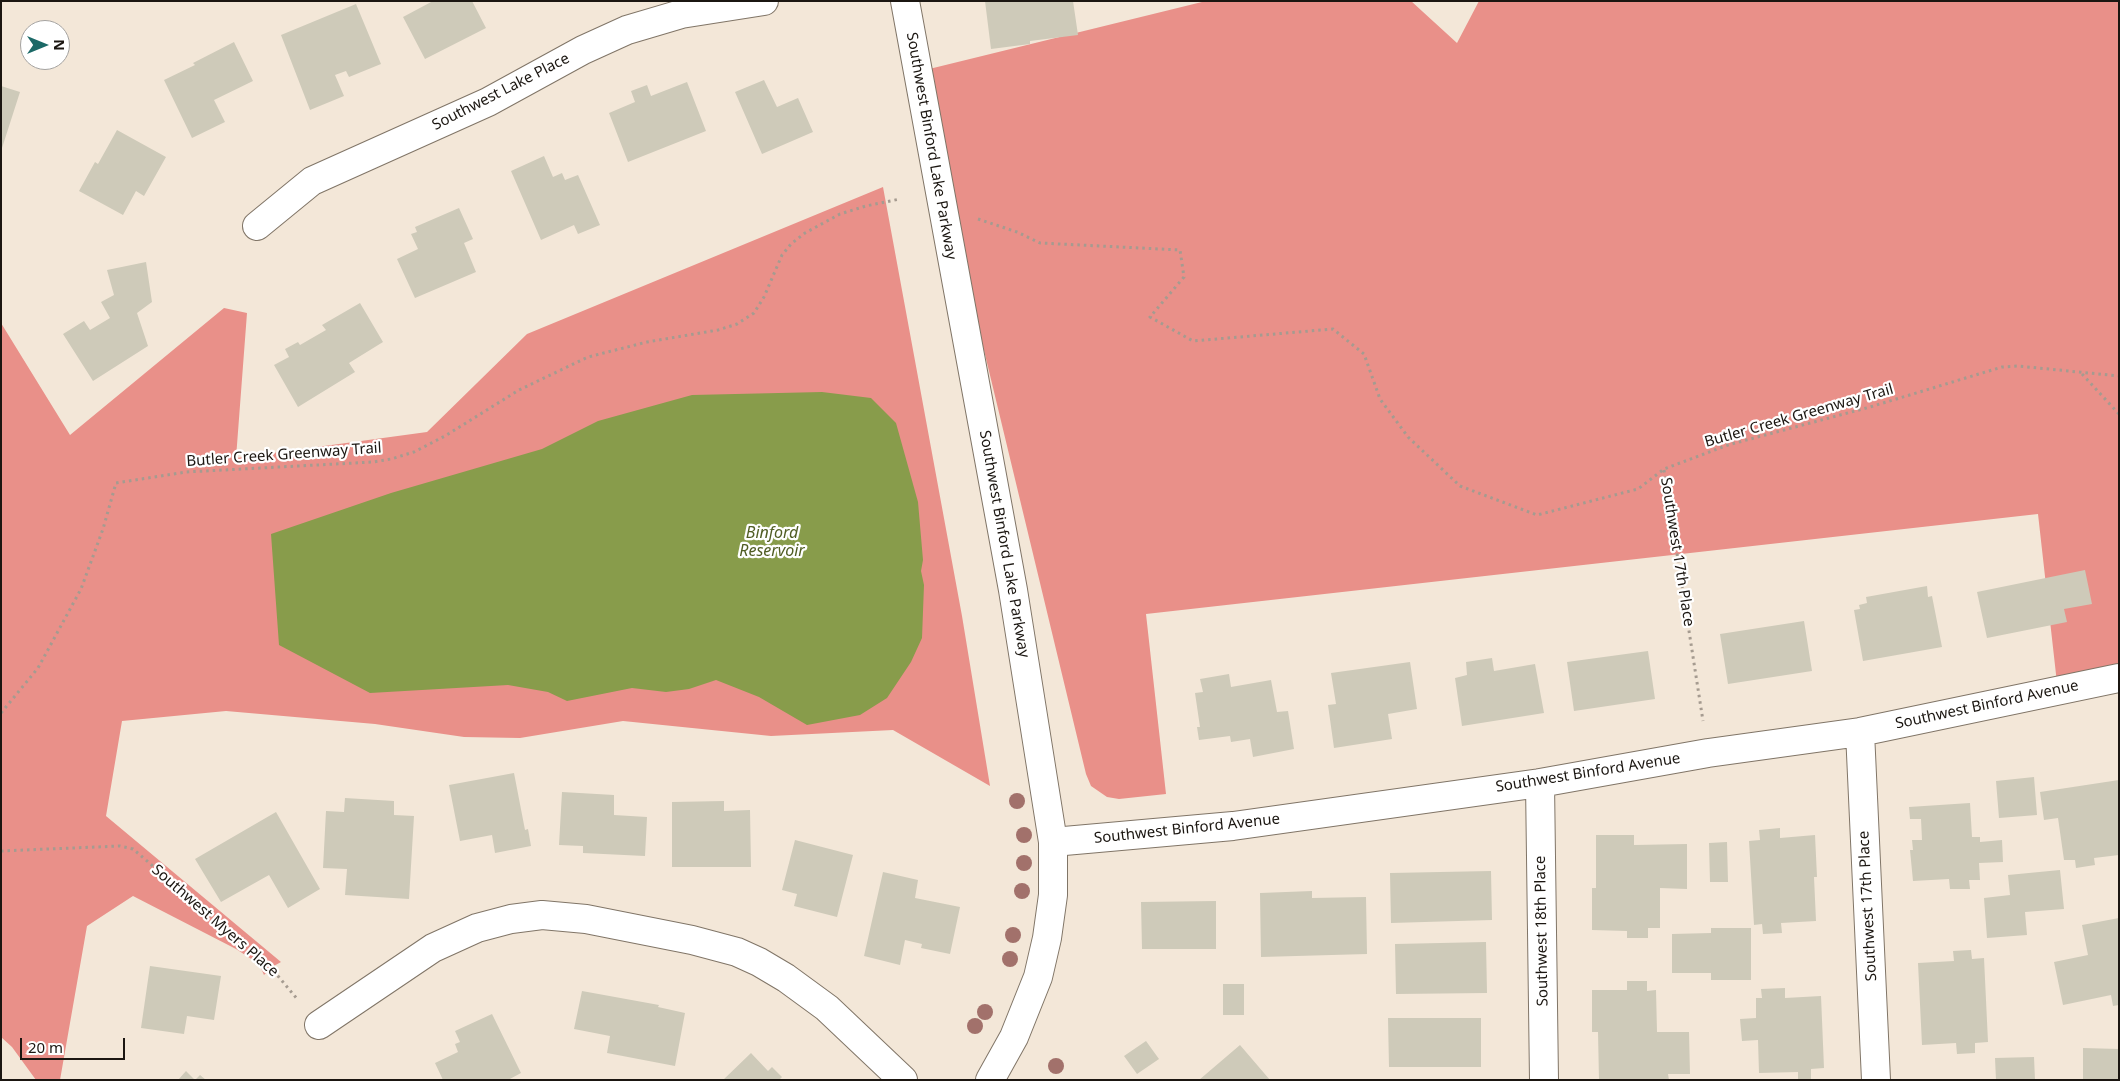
<!DOCTYPE html>
<style>
body{margin:0}
#map{position:relative;width:2120px;height:1081px;overflow:hidden;background:#f3e7d8;font-family:"Noto Sans",sans-serif}
canvas{display:block}
.frame{position:absolute;inset:0;border:2px solid #1b1611;pointer-events:none}
.north{position:absolute;left:20px;top:20px;width:50px;height:50px;box-sizing:border-box;background:#fff;border:1px solid #a4a2a0;border-radius:50%;rotate:90deg;font-size:14px;font-weight:700;line-height:20px;text-align:center;color:#1b1611}
.north::after{content:'';display:block;margin:auto;width:18px;height:22px;background:#1c6967;clip-path:polygon(50% 0,100% 100%,50% 72%,0 100%)}
.scale{position:absolute;left:20px;top:1038px;width:105px;height:22px;box-sizing:border-box;border:2px solid #1b1611;border-top:0;padding-left:6px;font-size:15px;line-height:18px;white-space:nowrap;color:#1b1611;-webkit-text-stroke:4px #fff;paint-order:stroke}
</style>
<div id="map">
<canvas width="2120" height="1081"></canvas>
<div class="frame"></div>
<div class="north">N</div>
<div class="scale">20 m</div>
</div>
<script>
const g = document.querySelector('canvas').getContext('2d');
g.lineJoin = 'round';
function paint(path, color) { g.fillStyle = color; g.fill(path, 'evenodd'); }
const shape = rows => new Path2D(rows.map(r => 'M' + r).join(''));
function trace(path, color, width, dash) { g.strokeStyle = color; g.lineWidth = width; g.lineCap = dash ? 'butt' : 'round'; g.setLineDash(dash || []); g.stroke(path); }
function write(font, color, halo, rows, align = 'center') {
  g.font = font + ' "Noto Sans",sans-serif'; g.lineWidth = 4.5; g.setLineDash([]); g.textBaseline = 'middle'; g.strokeStyle = halo; g.fillStyle = color; for (const [text, x, y, turn = 0] of rows) {
    g.save(); g.translate(x, y); g.rotate((+turn || 0) * Math.PI / 180); g.textAlign = isNaN(turn) ? turn : align; if (halo) g.strokeText(text, 0, 0); g.fillText(text, 0, 0); g.restore();
  }
}
paint(shape([
 [1206,1,1411,1,1457,43,1479,1,2119,1,2119,667,2058,692,2038,514,1146,614,1166,794,1119,799,1107,797,1091,786,1086,774,917,72],
 [883,187,962,616,990,786,893,730,771,736,623,721,520,738,464,737,375,724,226,711,122,721,106,816,281,962,272,967,264,975,259,964,236,949,133,896,87,926,60,1080,36,1080,12,1047,1,1037,1,323,70,435,224,308,247,313,236,458,427,432,527,334]
]), '#e99089');
paint(shape([
 [822,392,871,398,896,423,918,502,923,560,921,571,924,585,922,638,911,662,887,698,860,715,807,725,759,697,716,680,689,689,666,692,632,688,567,701,548,692,508,685,370,693,279,645,271,534,391,493,542,449,598,421,692,395]
]), '#889c4b');
paint(shape([
 [433,1,472,1,486,28,425,59,403,17],
 [985,1,1073,1,1078,35,1030,41,1030,44,991,49],
 [356,4,381,64,349,77,346,71,335,75,344,96,310,110,281,35],
 [234,42,253,81,214,100,225,122,192,138,164,80,195,65,193,63],
 [764,80,777,107,798,98,813,132,762,154,735,92],
 [687,82,706,131,628,162,609,113,635,102,631,91,647,85,651,96],
 [1,86,20,92,2,148,1,148],
 [117,130,166,157,144,196,136,191,123,215,79,191,95,162,98,164],
 [544,156,553,177,562,173,565,180,578,175,600,225,578,234,574,225,541,240,511,171],
 [459,208,473,239,464,243,476,272,415,298,397,259,418,249,411,234,417,232,415,227],
 [146,262,152,302,137,313,148,346,93,381,63,334,84,321,90,330,110,318,101,302,114,295,107,270],
 [360,303,383,342,349,363,355,372,298,407,274,365,289,357,285,349,298,342,300,345,326,330,322,325],
 [2085,570,2092,604,2064,609,2067,622,1987,638,1977,592],
 [1927,586,1928,597,1932,596,1942,647,1863,661,1854,610,1860,609,1859,605,1867,603,1866,597],
 [1804,621,1812,671,1728,684,1720,634],
 [1648,651,1655,699,1574,711,1567,662],
 [1492,658,1494,671,1535,664,1544,713,1462,726,1455,678,1467,675,1466,662],
 [1410,662,1417,709,1388,714,1392,739,1334,748,1328,705,1336,704,1331,673],
 [1229,674,1231,687,1271,680,1277,712,1288,711,1294,749,1253,757,1250,739,1231,742,1230,736,1199,740,1197,727,1200,727,1195,693,1203,692,1200,679],
 [514,773,525,830,528,829,531,846,495,853,492,835,460,841,449,785],
 [2034,777,2037,815,1999,818,1996,781],
 [2119,780,2119,855,2094,858,2095,865,2076,868,2075,860,2064,860,2058,818,2044,820,2040,792],
 [562,792,614,795,614,815,647,817,645,856,583,853,583,846,559,845],
 [345,798,394,801,394,815,414,816,409,899,345,895,347,869,323,868,326,811,344,812],
 [724,801,724,811,750,810,751,867,672,867,672,802],
 [1970,803,1972,837,1980,837,1980,842,2002,840,2003,862,1979,863,1980,880,1969,880,1970,889,1950,889,1949,879,1913,881,1910,850,1913,850,1912,840,1922,840,1921,819,1910,819,1909,807],
 [276,812,320,889,288,908,269,875,221,902,195,859],
 [1780,828,1780,838,1815,835,1817,877,1814,877,1816,921,1781,923,1782,933,1763,934,1762,924,1754,925,1749,841,1760,840,1759,830],
 [1596,835,1634,835,1634,845,1687,844,1687,889,1660,888,1660,928,1648,928,1648,938,1627,938,1627,931,1592,930,1592,888,1596,888],
 [795,840,853,855,837,917,794,906,797,894,782,890],
 [1727,842,1728,882,1710,882,1709,843],
 [2060,870,2064,909,2025,912,2027,935,1987,938,1984,898,2010,895,2008,875],
 [1491,871,1492,920,1391,923,1390,873],
 [883,872,918,880,915,898,960,907,950,954,921,948,922,944,905,940,900,965,864,956],
 [1312,891,1312,898,1366,897,1367,954,1261,957,1260,893],
 [1216,901,1216,949,1142,949,1141,902],
 [2119,918,2119,1005,2113,1006,2111,995,2063,1005,2054,962,2088,955,2082,925],
 [1711,928,1751,928,1751,980,1711,980,1711,973,1672,973,1672,934,1711,933],
 [1486,942,1487,993,1396,994,1395,944],
 [1971,950,1972,959,1984,958,1988,1042,1975,1043,1975,1053,1957,1054,1956,1043,1922,1045,1918,963,1954,961,1953,951],
 [150,966,221,976,214,1020,187,1016,184,1034,141,1028],
 [1627,981,1647,981,1647,991,1656,990,1657,1032,1689,1032,1690,1074,1668,1074,1669,1080,1599,1080,1598,1032,1592,1032,1592,990,1627,990],
 [1223,984,1244,984,1244,1015,1223,1015],
 [1785,988,1785,998,1821,996,1824,1068,1811,1069,1811,1080,1798,1080,1798,1072,1759,1073,1758,1040,1742,1041,1740,1019,1756,1018,1756,998,1762,998,1761,989],
 [582,991,659,1005,658,1007,685,1013,675,1066,607,1053,610,1036,574,1029],
 [492,1014,521,1073,508,1080,443,1080,435,1063,458,1052,455,1044,460,1042,455,1031],
 [1388,1018,1481,1018,1481,1067,1389,1067],
 [1146,1041,1159,1059,1137,1074,1124,1056],
 [1240,1045,1270,1080,1199,1080],
 [2083,1048,2119,1049,2119,1080,2083,1080],
 [751,1053,768,1071,772,1067,782,1077,779,1080,723,1080],
 [2034,1057,2035,1080,1996,1080,1995,1058],
 [186,1071,195,1080,200,1075,206,1080,178,1080]
]), '#cecab9');
const street = shape([
 [257,226,312,181,488,102,583,50,627,30,681,14,764,1],
 [1860,732,1876,1080],
 [1540,783,1544,1080],
 [1053,842,1233,826,1540,783,1708,753,1860,732,2119,678],
 [319,1025,433,948,477,928,511,919,542,915,586,919,692,940,737,952,759,962,786,978,827,1008,903,1080]
]);
const secondary = shape([
 [905,1,1013,590,1053,842,1053,895,1047,938,1038,977,1014,1037,990,1080]
]);
trace(street, '#807567', 30);
trace(secondary, '#807567', 30);
trace(shape([
 [978,219,1017,232,1040,243,1180,250,1184,277,1150,317,1193,341,1333,329,1364,354,1380,399,1408,437,1460,486,1537,515,1638,489,1664,469,1728,445,1870,407,2002,367,2018,366,2119,376],
 [2082,374,2119,414],
 [1664,470,1703,721],
 [1,713,38,668,81,589,103,529,116,483,186,472,373,462,391,459,414,452,445,436,519,390,588,357,647,342,718,330,737,324,754,313,764,297,782,255,791,244,805,233,840,214,866,206,900,199],
 [1,851,120,846,133,849,268,964,298,1000]
]), '#a59b90', 3, [2.5, 4]);
trace(street, '#fff', 28);
trace(secondary, '#fff', 28);
g.fillStyle = '#a2716b';
for (const [x, y] of [
 [1017,801],
 [1024,835],
 [1024,863],
 [1022,891],
 [1013,935],
 [1010,959],
 [985,1012],
 [975,1026],
 [1056,1066]
]) { g.beginPath(); g.arc(x, y, 8, 0, 2 * Math.PI); g.fill(); }
write('15px', '#1b1611', '#fff', [
 ["Southwest Lake Place",501,92,-27],
 ["Southwest Binford Lake Parkway",931,146,80],
 ["Butler Creek Greenway Trail",1799,416,-16],
 ["Butler Creek Greenway Trail",284,455,-4],
 ["Southwest Binford Lake Parkway",1004,544,80],
 ["Southwest 17th Place",1677,552,81],
 ["Southwest Binford Avenue",1987,705,-12],
 ["Southwest Binford Avenue",1588,773,-9],
 ["Southwest Binford Avenue",1187,829,-6],
 ["Southwest 17th Place",1868,906,-93],
 ["Southwest Myers Place",215,921,41],
 ["Southwest 18th Place",1542,931,-91]
]);
write('italic 16px', '#505d23', '#fff', [
 ["Binford",772,533],
 ["Reservoir",772,551]
]);
</script>
